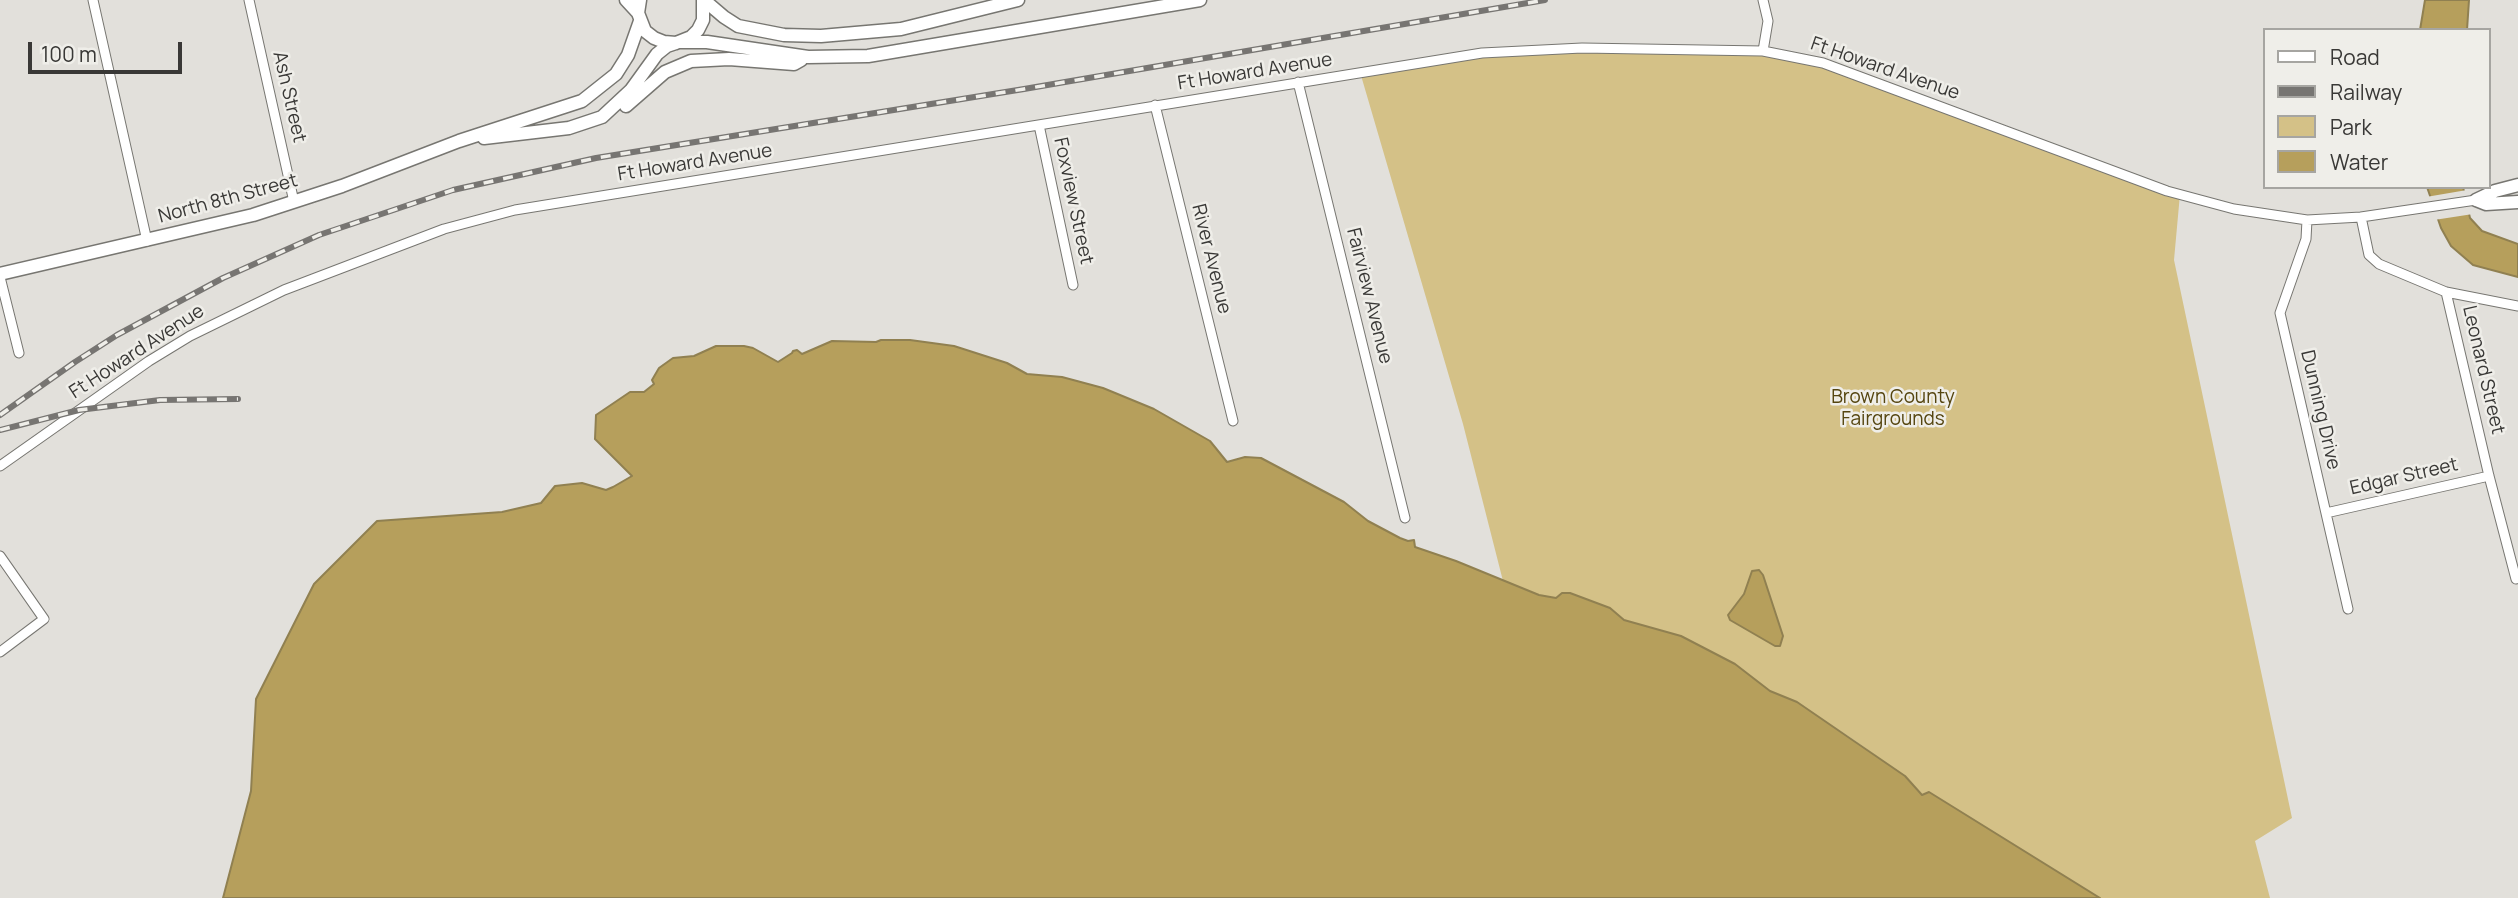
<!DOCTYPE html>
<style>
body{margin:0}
#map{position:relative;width:2518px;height:898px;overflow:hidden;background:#e2e0db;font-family:Manrope,sans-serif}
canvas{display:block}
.legend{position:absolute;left:2263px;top:28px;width:228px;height:161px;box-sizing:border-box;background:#efeee9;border:2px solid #a6a5a1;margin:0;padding:9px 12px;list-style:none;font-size:21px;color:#393836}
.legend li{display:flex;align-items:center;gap:14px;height:35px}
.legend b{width:35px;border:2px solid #a6a5a1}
.scale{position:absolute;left:28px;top:42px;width:154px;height:32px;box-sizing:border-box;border:4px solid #393836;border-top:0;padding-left:9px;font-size:21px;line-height:24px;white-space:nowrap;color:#393836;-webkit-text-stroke:5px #efeee9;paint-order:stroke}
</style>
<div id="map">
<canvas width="2518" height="898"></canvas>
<ul class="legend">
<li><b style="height:9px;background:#fff"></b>Road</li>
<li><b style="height:9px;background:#777572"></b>Railway</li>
<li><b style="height:19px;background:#d4c187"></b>Park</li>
<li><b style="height:19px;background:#b69f5c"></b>Water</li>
</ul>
<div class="scale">100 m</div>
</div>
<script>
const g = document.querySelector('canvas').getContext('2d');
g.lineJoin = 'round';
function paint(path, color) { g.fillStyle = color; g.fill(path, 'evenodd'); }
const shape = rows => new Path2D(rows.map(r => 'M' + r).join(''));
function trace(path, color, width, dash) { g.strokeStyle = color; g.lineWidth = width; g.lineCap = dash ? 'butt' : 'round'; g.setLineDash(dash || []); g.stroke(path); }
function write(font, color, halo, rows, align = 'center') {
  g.font = font + ' Manrope,sans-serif'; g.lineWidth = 5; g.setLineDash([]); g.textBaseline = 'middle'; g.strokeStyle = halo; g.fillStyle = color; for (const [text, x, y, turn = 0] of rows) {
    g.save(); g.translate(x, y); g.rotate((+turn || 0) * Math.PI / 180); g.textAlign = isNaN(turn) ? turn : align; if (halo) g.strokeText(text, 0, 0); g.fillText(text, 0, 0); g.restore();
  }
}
paint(shape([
 [1763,51,1823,63,2180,194,2174,260,2292,818,2255,841,2270,898,2100,898,1930,793,1923,795,1917,791,1905,776,1851,738,1796,702,1770,691,1735,664,1681,636,1624,620,1610,608,1570,593,1562,593,1556,598,1539,595,1503,581,1463,424,1360,72,1482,53]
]), '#d4c187');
const water = shape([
 [2425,0,2469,0,2467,30,2420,30,2425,0],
 [2427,187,2463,187,2470,218,2482,231,2518,244,2518,277,2473,265,2451,246,2441,228,2427,187],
 [881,340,910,340,954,346,1007,363,1027,374,1062,377,1103,388,1154,409,1210,441,1227,462,1245,457,1261,458,1344,502,1368,521,1400,538,1408,541,1414,540,1415,547,1456,561,1539,595,1556,598,1562,593,1570,593,1610,608,1624,620,1681,636,1735,664,1770,691,1797,702,1905,776,1922,795,1929,792,2100,898,223,898,251,791,256,699,314,584,377,521,502,512,541,503,555,486,582,483,606,490,613,487,632,476,595,439,596,415,630,392,644,392,654,384,652,380,659,368,673,358,694,356,716,346,744,346,753,348,778,362,792,353,793,351,797,350,802,354,832,341,876,342,881,340],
 [1759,570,1763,575,1783,636,1780,646,1775,646,1730,620,1728,615,1744,594,1752,571,1759,570]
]);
paint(water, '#b69f5c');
trace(water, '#908051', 2);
paint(shape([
 [2467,190,2473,214,2434,220,2426,197]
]), '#e2e0db');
const street = shape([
 [93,0,147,241],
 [249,0,294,202],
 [1763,51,1768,21,1763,0],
 [1298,82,1405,518],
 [1155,105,1233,421],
 [1039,125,1073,285],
 [2361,217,2476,200],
 [2307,220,2306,239,2280,313,2348,609],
 [0,277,19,353],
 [2446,292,2489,476,2516,579],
 [0,466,149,361,190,336,284,290,444,229,515,210,1482,53,1582,48,1763,51,1823,63,2167,191,2234,209,2307,220,2361,217,2369,255,2379,264,2446,292,2518,306],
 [2326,513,2489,476],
 [0,556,44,619,0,652]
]);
const secondary = shape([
 [626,0,638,13],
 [640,0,638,13,645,31,654,38,664,42,676,43,691,37,698,30,703,20,703,0],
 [704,0,724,17,738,26,784,35,821,36,901,29,1018,0],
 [681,42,707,42,808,57,868,56,1200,0],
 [626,106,665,72,691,61,729,59,794,64,801,60],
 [484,138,569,128,602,117,631,90,657,54,667,46,676,43],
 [2476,200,2495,191,2518,185],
 [2476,200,2486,204,2518,202],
 [0,274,253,215,342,186,459,141,582,101,616,74,628,55,640,21]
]);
trace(street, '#777671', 11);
trace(secondary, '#777671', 15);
trace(street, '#fff', 9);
trace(secondary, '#fff', 12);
const rail = shape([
 [0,415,75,362,117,335,223,278,319,235,453,190,596,158,1024,89,1545,0],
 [0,430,79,410,160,400,238,399]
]);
trace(rail, '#777572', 6);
trace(rail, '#efeee9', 3.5, [10]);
write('19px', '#393836', '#efeee9', [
 ["Ft Howard Avenue",1885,69,19],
 ["Ft Howard Avenue",1255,72,-9],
 ["Ash Street",289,97,77],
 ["Ft Howard Avenue",695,163,-9],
 ["North 8th Street",228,199,-15],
 ["Foxview Street",1073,201,78],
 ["River Avenue",1211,259,76],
 ["Fairview Avenue",1369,296,76],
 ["Ft Howard Avenue",137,352,-33],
 ["Leonard Street",2483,370,77],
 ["Dunning Drive",2320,410,77],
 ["Edgar Street",2404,477,-13]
]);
write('19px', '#55450f', '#efeee9', [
 ["Brown County",1893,398],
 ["Fairgrounds",1893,420]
]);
</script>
